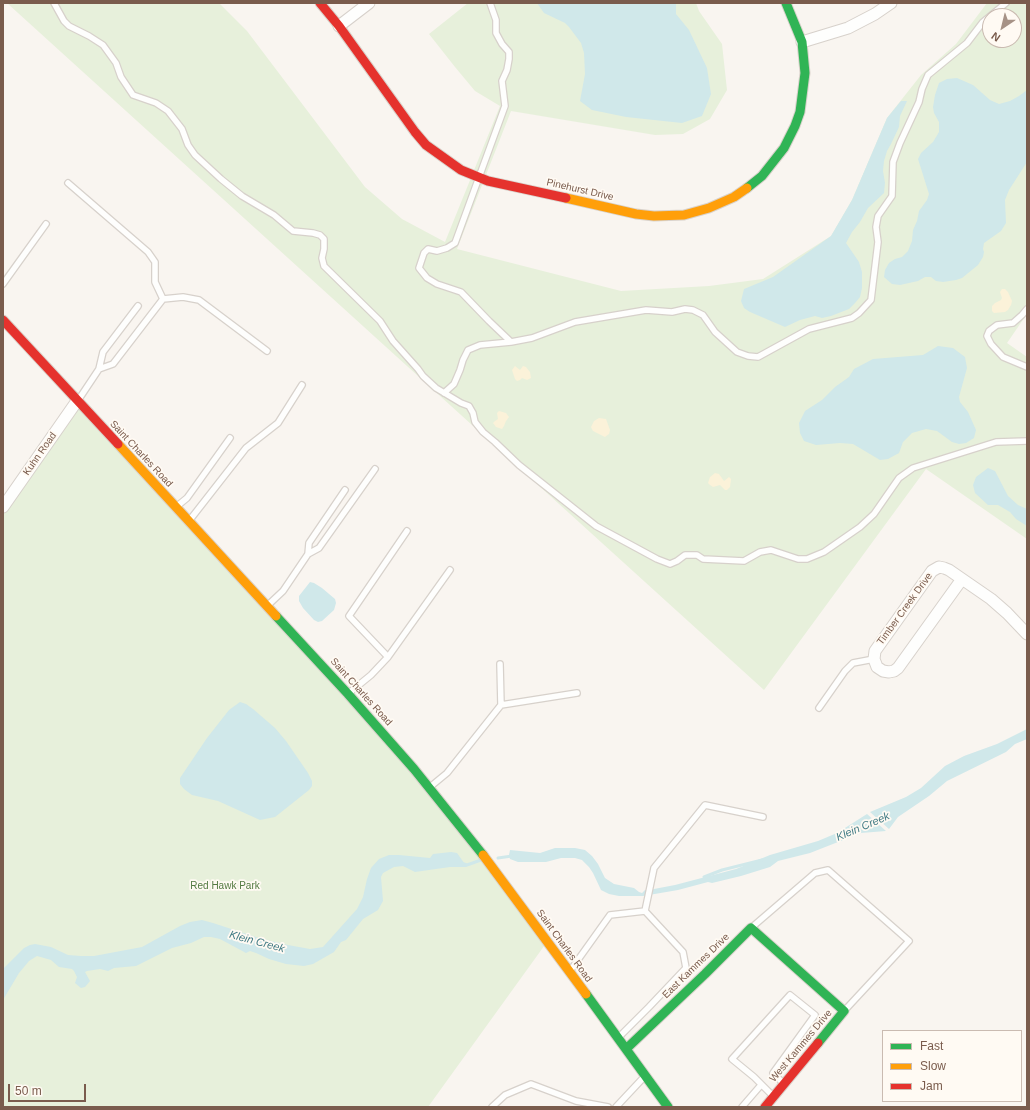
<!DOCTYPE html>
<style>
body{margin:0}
#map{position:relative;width:1030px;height:1110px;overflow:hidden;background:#f9f5f0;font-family:Arial,sans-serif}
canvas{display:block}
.frame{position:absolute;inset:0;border:4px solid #7a5c4d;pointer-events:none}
.legend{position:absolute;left:882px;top:1030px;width:140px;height:72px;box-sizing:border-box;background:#fffaf3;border:1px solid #cabbb1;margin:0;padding:5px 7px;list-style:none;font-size:12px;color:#7a5c4d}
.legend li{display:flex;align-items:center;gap:8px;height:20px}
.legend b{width:20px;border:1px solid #cabbb1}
.north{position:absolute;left:982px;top:8px;width:40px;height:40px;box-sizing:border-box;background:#fffaf3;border:1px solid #cabbb1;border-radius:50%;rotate:215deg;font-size:11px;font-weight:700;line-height:16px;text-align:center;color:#7a5c4d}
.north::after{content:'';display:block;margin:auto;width:14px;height:18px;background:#a69286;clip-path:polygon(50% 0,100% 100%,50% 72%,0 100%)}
.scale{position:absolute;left:8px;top:1084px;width:78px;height:18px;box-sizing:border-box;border:2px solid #7a5c4d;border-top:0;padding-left:5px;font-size:12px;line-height:14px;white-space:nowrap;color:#7a5c4d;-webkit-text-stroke:3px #fffaf3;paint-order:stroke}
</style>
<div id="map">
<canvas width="1030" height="1110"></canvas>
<div class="frame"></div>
<ul class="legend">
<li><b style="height:5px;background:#30b455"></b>Fast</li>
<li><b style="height:5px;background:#ff9f0a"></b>Slow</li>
<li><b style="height:5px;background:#e5322d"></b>Jam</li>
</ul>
<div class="north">N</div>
<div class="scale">50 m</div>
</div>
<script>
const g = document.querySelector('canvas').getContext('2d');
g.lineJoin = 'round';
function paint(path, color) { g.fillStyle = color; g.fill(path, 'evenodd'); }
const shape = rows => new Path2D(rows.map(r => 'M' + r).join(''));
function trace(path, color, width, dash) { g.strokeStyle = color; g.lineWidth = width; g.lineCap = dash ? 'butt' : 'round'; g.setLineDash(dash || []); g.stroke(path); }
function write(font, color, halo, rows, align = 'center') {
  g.font = font + ' Arial,sans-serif'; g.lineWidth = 3.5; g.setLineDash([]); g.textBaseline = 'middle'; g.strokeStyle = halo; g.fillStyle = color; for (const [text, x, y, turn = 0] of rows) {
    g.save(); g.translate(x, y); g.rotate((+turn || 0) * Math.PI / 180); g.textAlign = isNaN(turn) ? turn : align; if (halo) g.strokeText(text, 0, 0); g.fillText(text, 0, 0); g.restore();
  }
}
paint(shape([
 [7,3,219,3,247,31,365,187,402,219,445,242,500,106,475,91,455,67,429,34,468,3,696,3,699,11,722,44,727,90,710,119,683,134,655,135,511,111,457,249,621,291,709,286,763,279,831,236,852,200,887,118,921,75,956,44,987,3,1027,3,1027,314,1007,343,1027,357,1027,539,926,469,764,690],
 [990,16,1014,16,1014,40,990,40],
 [77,399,422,775,547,942,428,1107,3,1107,3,507]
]), '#e7f0db');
paint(shape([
 [1002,289,1005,289,1008,292,1012,301,1011,305,1008,310,1005,312,994,313,992,311,992,306,995,303,1001,300,1002,298,1000,292],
 [515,366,520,370,523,366,526,367,530,372,531,378,527,380,522,378,520,380,517,381,515,379,512,370],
 [499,411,506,413,509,417,506,421,504,426,502,429,496,427,493,423,495,421,498,419,497,413],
 [599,418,606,419,610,430,609,434,605,437,593,431,591,427,594,421],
 [715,473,719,474,724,481,729,477,731,479,730,487,727,490,725,490,720,485,713,487,710,485,708,483,710,477]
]), '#fbf2d9');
paint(shape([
 [537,3,676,3,676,14,689,30,707,68,711,94,702,116,682,123,626,117,592,110,580,101,585,74,584,53,581,43,569,27,565,23,544,13],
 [957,78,973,85,990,100,999,104,1010,101,1019,96,1027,90,1027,162,1009,190,1005,200,1006,223,1001,231,984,243,983,249,984,252,983,257,978,265,962,278,956,280,943,282,936,281,931,277,925,277,918,281,900,285,892,284,884,277,885,270,889,263,895,259,902,257,908,251,912,241,913,230,917,221,919,211,927,200,929,194,918,159,921,153,933,142,939,132,939,122,934,113,933,107,935,95,939,83,947,79],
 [901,101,907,101,900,116,899,127,891,144,887,151,884,161,883,171,885,183,884,193,868,208,860,222,852,232,846,243,859,262,862,272,862,288,860,297,855,303,849,309,831,316,822,318,815,316,800,320,785,327,750,312,744,308,741,301,744,289,773,277,831,236,852,200,887,118],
 [938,346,953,348,965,357,967,368,959,397,960,402,968,412,976,430,974,438,966,443,959,444,952,442,937,431,926,429,912,433,903,442,899,453,888,459,880,460,853,444,840,443,816,445,804,441,800,433,799,423,805,411,822,400,835,387,849,377,854,369,873,359,923,355],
 [988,468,995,471,1008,496,1018,505,1027,509,1027,526,1016,519,1010,512,998,505,988,505,975,493,973,485,976,477],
 [310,582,314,583,322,588,335,599,336,603,334,610,322,621,318,622,314,620,303,608,299,601,299,596],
 [240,702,246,704,253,709,275,728,286,741,308,773,312,781,312,786,309,790,275,817,260,820,218,801,192,795,184,789,180,784,180,778,207,738,229,710],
 [1027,729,1027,739,1015,744,1006,752,947,781,929,796,898,817,889,829,870,812,906,797,921,788,945,766,964,756,997,744],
 [867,814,886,831,861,833,810,853,778,861,770,867,741,876,712,883,708,882,678,890,643,896,619,896,609,894,601,890,593,873,589,867,582,860,575,858,561,858,546,862,518,862,510,859,509,855,510,850,540,853,555,848,575,848,585,850,592,856,598,864,605,878,614,884,634,888,639,892,642,893,645,890,654,889,675,885,736,869,770,855,818,841,837,833],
 [451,852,457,853,467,867,450,867,415,872,403,866,394,867,383,873,381,877,383,901,378,910,363,919,346,940,341,942,334,952,313,964,304,966,286,964,269,959,256,953,250,951,246,953,220,939,211,937,204,937,191,943,172,948,136,966,114,968,108,971,100,969,87,971,85,972,90,981,85,987,81,988,75,983,77,977,74,971,72,969,59,967,51,960,37,956,29,961,19,973,3,1000,3,969,24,948,30,945,35,944,51,947,68,955,81,956,94,956,142,947,180,926,190,922,202,920,213,923,259,938,288,945,310,949,323,947,357,909,363,897,367,879,371,868,379,859,389,855,399,855,430,858,433,854]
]), '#d0e8ea');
trace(shape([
 [498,858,512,856],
 [461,863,467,865,481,860],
 [704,877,722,870,762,860]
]), '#d0e8ea', 3);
const lane = shape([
 [54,3,64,21,69,26,89,36,103,45,116,63,121,77,133,95,156,103,168,111,182,129,188,145,195,155,221,179,242,196,274,215,293,231,313,233,320,235,324,239,324,249,322,258,324,266,380,321,393,341,418,369,423,376,436,388,461,403,469,406,473,413,475,422,483,432,495,442,519,465,596,526,657,559,670,564,677,561,685,555,697,555,703,559,744,561,760,552,771,550,798,559,807,559,824,552,860,527,874,514,899,478,913,468,996,442,1027,441],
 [490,3,496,20,496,33,502,44,509,52,509,59,507,70,502,81,505,106,455,243,447,248,437,251,428,249,424,253,419,268,427,278,437,284,461,292,489,321,511,342,532,338,575,322,646,310,672,312,685,309,693,310,703,315,715,332,737,352,748,356,758,357,809,329,852,318,859,313,871,300,878,242,876,227,878,216,892,196,893,162,900,143,919,102,922,89,928,75,967,43,983,22,1006,3],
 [68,183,148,252,155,262,155,282,163,299],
 [3,284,46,224],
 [1027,309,1022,315,1013,323,997,325,989,331,987,336,991,344,1003,357,1027,367],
 [99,369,103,352,138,306],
 [444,393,454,384,460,370,463,360,468,350,480,345,511,342],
 [79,399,99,369,113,364,163,299,183,297,199,300,267,351],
 [176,507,187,498,230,438],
 [189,521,246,448,278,423,302,385],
 [308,554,309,543,345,490],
 [267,606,283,591,308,554,319,548,375,469],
 [388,657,450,570],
 [500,664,501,705],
 [349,693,371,675,388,657,349,616,407,531],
 [819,708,845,671,853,663,874,659],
 [430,787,447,773,501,705,577,693],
 [645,911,654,868,705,805,763,817],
 [751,928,815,873,828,870,909,941,845,1010],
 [570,971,610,915,645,911],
 [619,1037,649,1007,686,968,683,952,645,911],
 [773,1096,754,1077,732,1059,790,995,815,1015,773,1073,783,1083],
 [492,1107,505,1095,531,1084,576,1101,608,1107],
 [616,1107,645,1076],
 [742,1107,761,1085]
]);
const street = shape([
 [339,26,369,3],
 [802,42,848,28,875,14,891,3],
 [3,507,77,401],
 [962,579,898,668,894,671,889,672,883,671,877,667,874,659,875,651,932,571,939,567,944,568,949,570,991,599,1007,613,1027,634]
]);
const fast = shape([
 [747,188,762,176,784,148,795,126,800,112,805,73,802,42,786,3],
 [276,616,348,694,414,769,483,855],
 [586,994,668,1107],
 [626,1049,705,974,751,928,844,1011,818,1043]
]);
const slow = shape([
 [566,198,636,214,654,216,684,215,709,208,734,197,747,188],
 [118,444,276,616],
 [483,855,586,994]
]);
const jam = shape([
 [320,3,339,26,415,132,426,145,461,170,488,181,566,198],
 [3,320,118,444],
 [765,1107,818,1043]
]);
trace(lane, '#d7d1cb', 8);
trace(street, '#d7d1cb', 13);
trace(fast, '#d9d2cb', 11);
trace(slow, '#d9d2cb', 11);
trace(jam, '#d9d2cb', 11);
trace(lane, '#fefefd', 5.5);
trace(street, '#fefefd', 11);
trace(fast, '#30b455', 9);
trace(slow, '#ff9f0a', 9);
trace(jam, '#e5322d', 9);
write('10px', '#7a5c4d', '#fffaf3', [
 ["Pinehurst Drive",580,190,13],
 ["Kuhn Road",40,454,-55],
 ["Saint Charles Road",141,454,47],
 ["Timber Creek Drive",905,609,-54],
 ["Saint Charles Road",361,692,48],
 ["Saint Charles Road",564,946,54],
 ["East Kammes Drive",696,966,-44],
 ["West Kammes Drive",801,1046,-50]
]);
write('10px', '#537a41', '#fffaf3', [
 ["Red Hawk Park",225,886]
]);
write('italic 11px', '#437c86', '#fffaf3', [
 ["Klein Creek",863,827,-23],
 ["Klein Creek",257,942,15]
]);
</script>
